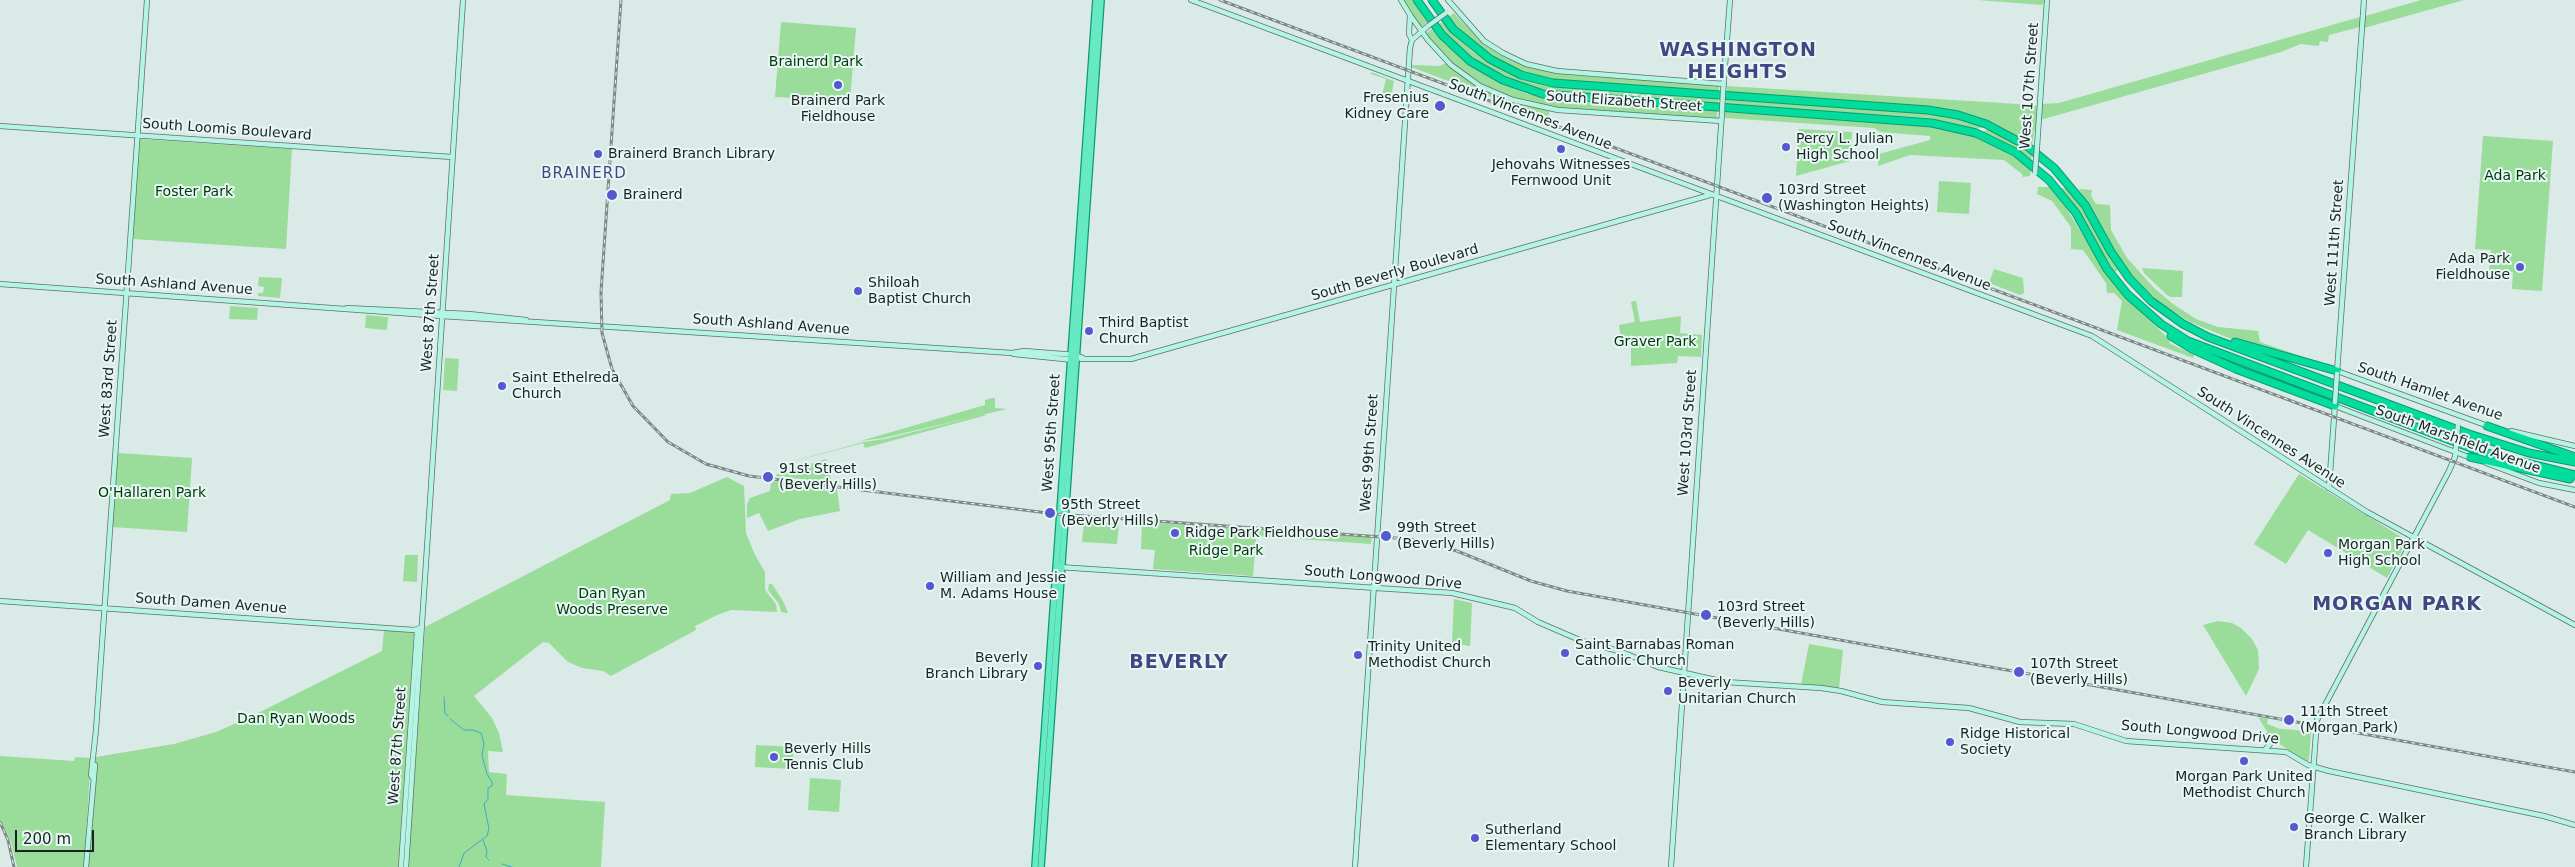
<!DOCTYPE html>
<style>
body{margin:0}
#map{position:relative;width:2575px;height:867px;overflow:hidden;background:#daeae7;font-family:"DejaVu Sans",sans-serif}
canvas{display:block}
.scale{position:absolute;left:15px;top:830px;width:79px;height:22px;box-sizing:border-box;border:2px solid #1d2322;border-top:0;padding-left:6px;font-size:15px;line-height:18px;white-space:nowrap;color:#1d2322;-webkit-text-stroke:4px #e7f7f4;paint-order:stroke}
</style>
<div id="map">
<canvas width="2575" height="867"></canvas>
<div class="scale">200 m</div>
</div>
<script>
const g = document.querySelector('canvas').getContext('2d');
g.lineJoin = 'round';
function paint(path, color) { g.fillStyle = color; g.fill(path, 'evenodd'); }
const shape = rows => new Path2D(rows.map(r => 'M' + r).join(''));
function trace(path, color, width, dash) { g.strokeStyle = color; g.lineWidth = width; g.lineCap = dash ? 'butt' : 'round'; g.setLineDash(dash || []); g.stroke(path); }
function write(font, color, halo, rows, align = 'center') {
  g.font = font + ' "DejaVu Sans",sans-serif'; g.lineWidth = 4; g.setLineDash([]); g.textBaseline = 'middle'; g.strokeStyle = halo; g.fillStyle = color; for (const [text, x, y, turn = 0] of rows) {
    g.save(); g.translate(x, y); g.rotate((+turn || 0) * Math.PI / 180); g.textAlign = isNaN(turn) ? turn : align; if (halo) g.strokeText(text, 0, 0); g.fillText(text, 0, 0); g.restore();
  }
}
paint(shape([
 [1403,0,1413,0,1427,22,1420,28],
 [1978,0,2045,0,2042,5],
 [2421,0,2464,0,2364,28,2365,16],
 [1454,13,1484,44,1506,58,1532,68,1568,75,1719,85,1719,92,1554,80,1539,77,1511,67,1492,57,1452,23,1448,17],
 [2360,17,2360,27,2329,35,2328,42,2320,41,2319,46,2301,44,2281,52,2040,120,2041,104,2059,103],
 [781,22,856,28,850,101,775,97],
 [1442,22,1473,52,1510,74,1553,87,1632,94,1633,97,1548,91,1512,81,1489,69,1463,50,1438,25],
 [1432,29,1446,45,1472,66,1494,80,1527,94,1571,101,1717,111,1717,119,1550,107,1526,102,1485,86,1450,61,1425,34],
 [1446,63,1467,80,1494,94,1524,105,1549,111,1549,119,1411,67,1413,65,1440,66],
 [1371,72,1394,81,1391,98,1384,95,1381,102,1373,99,1373,92,1382,95,1386,79,1371,74],
 [1727,86,2034,105,2037,106,2036,122,2032,145,1994,123,1946,109,1726,92],
 [1639,94,1718,99,1718,104,1637,98],
 [1726,100,1925,113,1959,119,1984,127,1975,129,1931,118,1726,105],
 [1725,112,1940,127,1974,136,2001,148,2031,169,2030,176,2023,177,2022,174,2004,160,1910,155,1878,166,1879,154,1930,140,1930,136,1880,132,1874,128,1725,118],
 [1799,129,1852,132,1850,161,1796,176],
 [1989,129,2032,154,2031,160,2011,146,1982,132],
 [2483,136,2553,141,2542,291,2512,289,2513,272,2489,271,2491,250,2475,249],
 [139,139,292,149,286,249,133,239],
 [1939,181,1971,183,1969,214,1937,212],
 [2038,187,2051,187,2060,198,2105,271,2123,295,2170,340,2169,343,2194,355,2193,358,2117,330,2122,301,2114,293,2107,293,2106,283,2083,250,2071,249,2071,227,2052,201,2037,194],
 [2061,188,2068,189,2076,199,2118,270,2114,273,2079,212],
 [2079,189,2092,190,2091,196,2096,204,2110,205,2111,230,2127,258,2154,288,2173,304,2196,319,2218,327,2258,331,2260,342,2306,358,2241,343,2190,322,2162,304,2147,291,2123,264],
 [2142,268,2183,271,2182,297,2171,297,2167,295,2144,273],
 [1994,269,2023,278,2024,293,2020,295,1989,283],
 [259,277,282,278,280,298,258,296,258,293,263,293,264,287,258,286],
 [1634,301,1636,301,1640,322,1681,316,1680,333,1702,335,1701,357,1678,356,1677,363,1631,366,1631,345,1622,346,1619,325,1635,322,1631,302],
 [230,306,258,308,257,320,229,319],
 [366,315,388,317,387,330,365,328],
 [445,358,459,359,457,391,443,390],
 [992,398,995,398,995,408,1007,409,883,438,860,441,777,465,985,405,985,400],
 [981,415,987,415,865,448,863,443,777,466,863,442,885,439],
 [118,453,192,458,187,532,112,527],
 [826,459,832,483,776,476,777,474],
 [2299,474,2405,539,2406,543,2387,578,2308,530,2286,564,2254,544],
 [727,477,744,486,746,533,755,555,765,572,765,590,776,604,777,612,731,610,717,615,695,626,696,630,611,676,603,671,582,668,568,662,549,643,543,642,474,696,492,718,499,733,503,752,488,751,489,772,507,774,506,795,605,802,601,867,408,867,425,627,670,500,671,494,690,493],
 [776,481,837,489,840,511,800,519,768,531,759,513,747,518,747,504,750,498,770,491,771,482],
 [1084,521,1119,523,1117,544,1082,542],
 [1142,522,1372,537,1371,544,1256,536,1253,576,1153,569,1155,550,1141,549],
 [405,555,418,555,417,582,403,581],
 [769,584,772,584,783,601,788,613,781,612,779,604,768,590],
 [1454,599,1472,603,1470,646,1452,643],
 [2218,621,2232,623,2241,628,2252,639,2258,650,2259,669,2246,696,2203,625],
 [384,630,414,633,398,867,88,867,96,757,174,744,216,732,248,718,382,651],
 [1809,644,1843,650,1839,688,1801,685],
 [2258,717,2268,719,2267,724,2280,729,2311,731,2309,761,2305,761,2278,743,2268,733],
 [756,745,794,747,792,769,755,767],
 [0,756,74,761,75,757,91,758,84,867,17,867,11,842,0,819],
 [810,778,841,780,839,812,808,810]
]), '#9adc9a');
trace(shape([
 [444,697,445,714,448,716],
 [450,719,464,730,473,730,481,733,484,744,482,755,487,774,492,782,492,786,488,788,488,799,484,804,489,829,487,836,464,853,459,867],
 [483,840,487,851,486,857,489,860],
 [502,864,512,867]
]), '#41a9c7', 1);
const secondary = shape([
 [1191,0,2092,336,2367,512,2575,625],
 [1401,0,1410,15,1409,34,1412,40],
 [1448,0,1484,41,1503,53,1526,64,1557,71,1724,84],
 [1410,15,1428,40,1451,65,1480,86,1513,100,1558,110,1721,121],
 [1723,92,1730,0],
 [0,126,452,157],
 [2037,147,2047,0],
 [0,284,442,316,1012,353,1024,351,1076,355,1083,358],
 [347,308,469,314,526,320],
 [1014,354,1074,360],
 [1081,359,1131,359,1710,195],
 [2337,371,2488,426],
 [2337,372,2364,0],
 [2335,406,2471,458],
 [2511,431,2575,446],
 [2486,463,2539,483,2575,490],
 [2329,488,2335,404],
 [1059,567,1452,593,1515,608,1538,622,1582,641,1622,652,1658,667,1725,682,1821,688,1841,691,1882,702,1969,708,2020,722,2074,724,2126,741,2286,752,2308,765,2329,771,2544,816,2575,825],
 [0,601,414,630,420,628],
 [2265,750,2270,744,2268,736],
 [93,778,91,775,96,730,147,0],
 [86,867,95,765],
 [401,867,417,632,419,629],
 [406,867,463,0],
 [1355,867,1410,48,1412,40,1428,26],
 [1671,867,1722,112],
 [2306,867,2317,720,2449,471,2455,457,2456,446]
]);
const primary = shape([
 [1035,867,1096,0],
 [1041,867,1101,0]
]);
const highway = shape([
 [1417,0,1442,35,1470,61,1503,80,1543,94,1932,123,1976,133,2015,152,2049,180,2076,213,2107,269,2128,295,2161,324,2188,341,2479,451,2575,475],
 [1432,0,1453,29,1490,59,1521,75,1553,83,1928,110,1958,115,1986,124,2027,146,2054,168,2085,205,2111,252,2129,278,2151,301,2183,324,2208,337,2469,434,2529,453,2575,462],
 [2171,336,2192,349,2236,369,2335,406],
 [2235,342,2337,371],
 [2487,426,2575,457],
 [2470,457,2570,479]
]);
trace(secondary, '#616f6c', 6);
trace(primary, '#0b9b72', 8);
trace(highway, '#0b9b72', 9);
trace(secondary, '#b3f4e2', 4.5);
trace(primary, '#67eac4', 5.5);
trace(highway, '#02dc9d', 7);
const rail = shape([
 [621,0,601,292,602,333,612,369,633,406,668,442,706,464,749,476,1056,514,1410,539,1457,551,1531,581,1567,591,2575,772],
 [1220,0,2575,507],
 [0,822,8,840,14,867]
]);
trace(rail, '#7d8886', 3);
trace(rail, '#e7f7f4', 1, [4]);
const secondaryBridge = shape([
 [1428,26,1446,13],
 [1722,112,1723,92],
 [2035,173,2037,147],
 [2335,402,2337,374],
 [2456,446,2458,425]
]);
trace(secondaryBridge, '#616f6c', 6, []);
trace(secondaryBridge, '#b3f4e2', 4.5);
for (const [x, y, r, color] of [
 [838,85,5,"#5658d0"],
 [1440,106,6,"#5658d0"],
 [1786,147,5,"#5658d0"],
 [1561,149,5,"#5658d0"],
 [598,154,5,"#5658d0"],
 [612,195,6,"#5658d0"],
 [1767,198,6,"#5658d0"],
 [2520,267,5,"#5658d0"],
 [858,291,5,"#5658d0"],
 [1089,331,5,"#5658d0"],
 [502,386,5,"#5658d0"],
 [768,477,6,"#5658d0"],
 [1050,513,6,"#5658d0"],
 [1175,533,5,"#5658d0"],
 [1386,536,6,"#5658d0"],
 [2328,553,5,"#5658d0"],
 [930,586,5,"#5658d0"],
 [1706,615,6,"#5658d0"],
 [1565,653,5,"#5658d0"],
 [1358,655,5,"#5658d0"],
 [1038,666,5,"#5658d0"],
 [2019,672,6,"#5658d0"],
 [1668,691,5,"#5658d0"],
 [2289,720,6,"#5658d0"],
 [1950,742,5,"#5658d0"],
 [774,757,5,"#5658d0"],
 [2244,761,5,"#5658d0"],
 [2294,827,5,"#5658d0"],
 [1475,838,5,"#5658d0"]
]) { const dot = new Path2D(); dot.arc(x, y, r, 0, 2 * Math.PI); g.fillStyle = color; g.fill(dot); trace(dot, '#e7f7f4', 2); }
write('14px', '#003908', '#e7f7f4', [
 ["Brainerd Park",816,62],
 ["Ada Park",2515,176],
 ["Foster Park",194,192],
 ["Graver Park",1655,342],
 ["O'Hallaren Park",152,493],
 ["Ridge Park",1226,551],
 ["Dan Ryan",612,594],
 ["Woods Preserve",612,610],
 ["Dan Ryan Woods",296,719]
]);
write('14px', '#1d2322', '#e7f7f4', [
 ["West 107th Street",2030,86,-86],
 ["South Elizabeth Street",1624,102,4],
 ["South Vincennes Avenue",1530,115,21],
 ["South Loomis Boulevard",227,130,4],
 ["West 111th Street",2335,243,-86],
 ["South Vincennes Avenue",1909,256,21],
 ["South Beverly Boulevard",1395,273,-16],
 ["South Ashland Avenue",174,285,4],
 ["West 87th Street",431,313,-86],
 ["South Ashland Avenue",771,325,4],
 ["West 83rd Street",109,379,-86],
 ["South Hamlet Avenue",2430,392,19],
 ["West 95th Street",1052,433,-86],
 ["West 103rd Street",1688,433,-86],
 ["South Vincennes Avenue",2271,438,33],
 ["South Marshfield Avenue",2458,440,20],
 ["West 99th Street",1370,453,-86],
 ["South Longwood Drive",1383,578,5],
 ["South Damen Avenue",211,604,4],
 ["South Longwood Drive",2200,733,5],
 ["West 87th Street",398,746,-86]
]);
write('14px', '#1d2322', '#e7f7f4', [
 ["Fresenius",1429,98,"right"],
 ["Kidney Care",1429,114,"right"],
 ["Brainerd Park",838,101,"center"],
 ["Fieldhouse",838,117,"center"],
 ["Percy L. Julian",1796,139],
 ["High School",1796,155],
 ["Brainerd Branch Library",608,154],
 ["Jehovahs Witnesses",1561,165,"center"],
 ["Fernwood Unit",1561,181,"center"],
 ["103rd Street",1778,190],
 ["(Washington Heights)",1778,206],
 ["Brainerd",623,195],
 ["Ada Park",2510,259,"right"],
 ["Fieldhouse",2510,275,"right"],
 ["Shiloah",868,283],
 ["Baptist Church",868,299],
 ["Third Baptist",1099,323],
 ["Church",1099,339],
 ["Saint Ethelreda",512,378],
 ["Church",512,394],
 ["91st Street",779,469],
 ["(Beverly Hills)",779,485],
 ["95th Street",1061,505],
 ["(Beverly Hills)",1061,521],
 ["99th Street",1397,528],
 ["(Beverly Hills)",1397,544],
 ["Ridge Park Fieldhouse",1185,533],
 ["Morgan Park",2338,545],
 ["High School",2338,561],
 ["William and Jessie",940,578],
 ["M. Adams House",940,594],
 ["103rd Street",1717,607],
 ["(Beverly Hills)",1717,623],
 ["Saint Barnabas Roman",1575,645],
 ["Catholic Church",1575,661],
 ["Trinity United",1368,647],
 ["Methodist Church",1368,663],
 ["Beverly",1028,658,"right"],
 ["Branch Library",1028,674,"right"],
 ["107th Street",2030,664],
 ["(Beverly Hills)",2030,680],
 ["Beverly",1678,683],
 ["Unitarian Church",1678,699],
 ["111th Street",2300,712],
 ["(Morgan Park)",2300,728],
 ["Ridge Historical",1960,734],
 ["Society",1960,750],
 ["Beverly Hills",784,749],
 ["Tennis Club",784,765],
 ["Morgan Park United",2244,777,"center"],
 ["Methodist Church",2244,793,"center"],
 ["George C. Walker",2304,819],
 ["Branch Library",2304,835],
 ["Sutherland",1485,830],
 ["Elementary School",1485,846]
], 'left');
g.letterSpacing = '1px';
write('15px', '#424784', '#e7f7f4', [
 ["BRAINERD",584,174]
]);
g.letterSpacing = '0px';
g.letterSpacing = '1px';
write('bold 19px', '#424784', '#e7f7f4', [
 ["WASHINGTON",1738,51],
 ["HEIGHTS",1738,73],
 ["MORGAN PARK",2397,605],
 ["BEVERLY",1179,663]
]);
g.letterSpacing = '0px';
</script>
